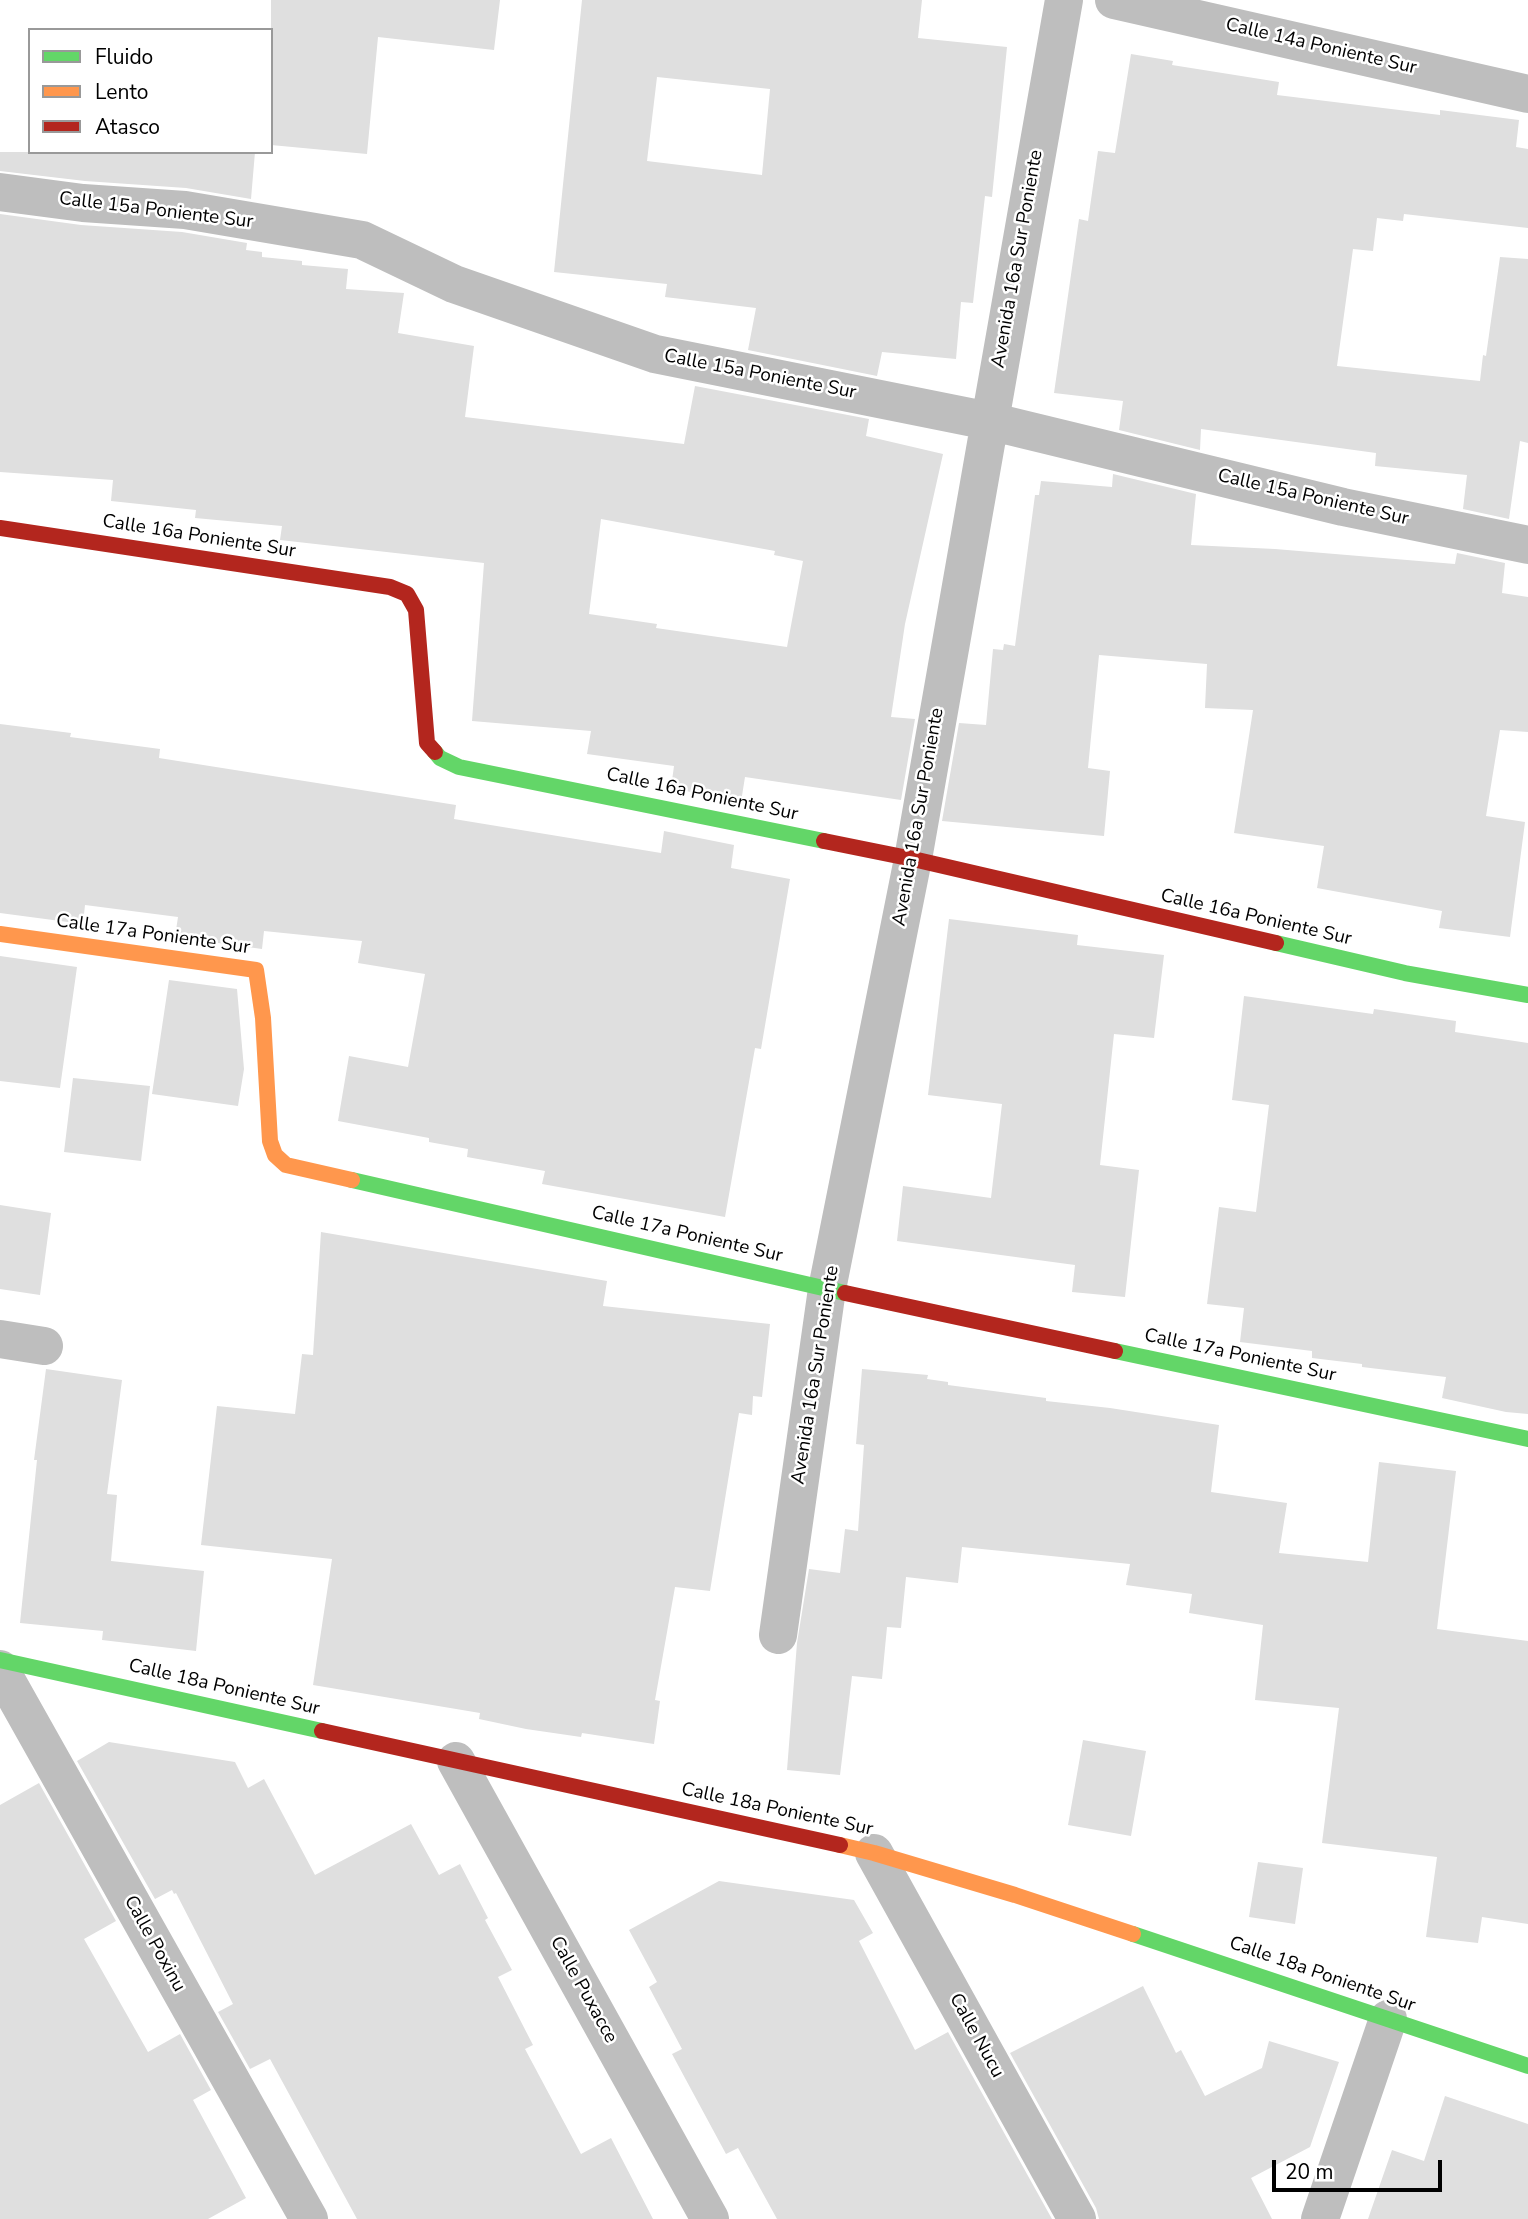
<!DOCTYPE html>
<style>
body{margin:0}
#map{position:relative;width:1528px;height:2219px;overflow:hidden;background:#fff;font-family:"Nunito Sans",sans-serif}
canvas{display:block}
.legend{position:absolute;left:28px;top:28px;width:245px;height:126px;box-sizing:border-box;background:#fff;border:2px solid #999;margin:0;padding:9px 12px;list-style:none;font-size:21px;color:#000}
.legend li{display:flex;align-items:center;gap:14px;height:35px}
.legend b{width:35px;border:2px solid #999}
.scale{position:absolute;left:1272px;top:2160px;width:170px;height:32px;box-sizing:border-box;border:4px solid #000;border-top:0;padding-left:9px;font-size:21px;line-height:24px;white-space:nowrap;color:#000;-webkit-text-stroke:5px #fff;paint-order:stroke}
</style>
<div id="map">
<canvas width="1528" height="2219"></canvas>
<ul class="legend">
<li><b style="height:9px;background:#63d668"></b>Fluido</li>
<li><b style="height:9px;background:#ff974d"></b>Lento</li>
<li><b style="height:9px;background:#b3261e"></b>Atasco</li>
</ul>
<div class="scale">20 m</div>
</div>
<script>
const g = document.querySelector('canvas').getContext('2d');
g.lineJoin = 'round';
function paint(path, color) { g.fillStyle = color; g.fill(path, 'evenodd'); }
const shape = rows => new Path2D(rows.map(r => 'M' + r).join(''));
function trace(path, color, width, dash) { g.strokeStyle = color; g.lineWidth = width; g.lineCap = dash ? 'butt' : 'round'; g.setLineDash(dash || []); g.stroke(path); }
function write(font, color, halo, rows, align = 'center') {
  g.font = font + ' "Nunito Sans",sans-serif'; g.lineWidth = 5; g.setLineDash([]); g.textBaseline = 'middle'; g.strokeStyle = halo; g.fillStyle = color; for (const [text, x, y, turn = 0] of rows) {
    g.save(); g.translate(x, y); g.rotate((+turn || 0) * Math.PI / 180); g.textAlign = isNaN(turn) ? turn : align; if (halo) g.strokeText(text, 0, 0); g.fillText(text, 0, 0); g.restore();
  }
}
paint(shape([
 [271,0,500,0,494,50,378,37,367,154,271,145],
 [582,0,922,0,918,38,1007,47,992,197,985,196,973,303,961,302,956,359,882,352,877,376,748,350,756,308,665,297,667,284,554,272],
 [657,77,770,89,762,175,647,161],
 [1131,54,1173,61,1172,65,1279,82,1277,95,1440,115,1440,110,1519,120,1516,147,1528,149,1528,228,1404,214,1403,221,1377,218,1373,251,1353,249,1337,366,1480,381,1483,355,1486,356,1500,257,1528,259,1528,443,1520,441,1509,519,1463,509,1467,475,1375,466,1376,453,1201,429,1200,450,1119,430,1123,401,1054,393,1079,219,1088,221,1098,151,1115,153],
 [0,152,255,152,251,199,186,188,85,181,0,171],
 [0,214,81,225,182,232,247,243,246,250,262,252,262,257,302,261,302,265,348,269,346,289,404,293,398,333,474,346,465,417,684,444,695,386,869,419,866,436,943,454,905,624,891,717,915,719,901,800,745,777,741,802,671,788,674,766,587,754,591,731,472,721,484,563,280,540,282,526,195,518,196,510,111,501,113,480,0,472],
 [601,519,775,551,774,555,803,561,787,647,656,628,657,624,589,614],
 [1113,474,1196,494,1191,545,1275,549,1455,564,1457,553,1505,563,1502,593,1528,597,1528,732,1500,730,1486,816,1525,822,1510,937,1439,928,1442,911,1317,888,1324,846,1234,833,1253,710,1205,708,1207,664,1099,655,1088,768,1110,771,1104,836,942,821,959,723,986,725,993,649,1003,650,1004,644,1015,646,1035,495,1039,495,1041,481,1112,487],
 [0,724,71,733,70,737,160,749,159,758,456,805,454,819,661,853,664,831,734,845,731,868,790,879,761,1049,755,1048,725,1217,542,1184,545,1171,467,1157,468,1149,429,1142,429,1138,338,1121,349,1056,408,1067,425,974,358,963,362,941,264,931,262,949,175,937,178,917,85,905,83,924,0,913],
 [949,919,1078,935,1077,945,1164,955,1154,1038,1114,1034,1100,1165,1139,1170,1125,1297,1072,1292,1075,1265,897,1241,903,1186,991,1198,1002,1104,928,1095],
 [0,956,77,967,60,1088,0,1081],
 [169,980,237,989,244,1069,238,1106,152,1094],
 [1244,996,1373,1014,1374,1009,1456,1021,1455,1032,1528,1043,1528,1414,1506,1412,1442,1398,1446,1377,1362,1367,1362,1364,1312,1358,1312,1351,1240,1342,1244,1308,1207,1304,1219,1207,1256,1212,1269,1105,1232,1100],
 [73,1078,150,1086,141,1161,64,1152],
 [0,1205,51,1213,40,1295,0,1289],
 [321,1232,607,1281,603,1306,770,1324,762,1397,753,1396,752,1415,739,1413,710,1591,675,1587,655,1700,660,1701,654,1744,582,1733,581,1737,526,1729,479,1719,480,1713,313,1685,332,1559,201,1545,217,1406,295,1414,302,1354,313,1355],
 [46,1369,122,1380,107,1494,117,1495,111,1561,204,1571,196,1651,102,1640,103,1631,20,1623,37,1460,34,1460],
 [862,1369,928,1375,927,1379,948,1382,948,1385,1046,1398,1046,1401,1110,1408,1219,1425,1211,1492,1287,1503,1279,1553,1368,1562,1379,1462,1456,1471,1437,1629,1528,1641,1528,1924,1482,1917,1478,1943,1426,1937,1437,1857,1322,1843,1339,1708,1255,1700,1263,1625,1189,1613,1192,1594,1126,1585,1130,1564,962,1547,958,1583,906,1577,901,1628,887,1627,882,1679,852,1676,840,1775,787,1770,797,1643,809,1569,840,1573,845,1529,858,1531,864,1445,856,1444],
 [1083,1740,1146,1751,1131,1836,1068,1825],
 [109,1742,235,1762,248,1788,264,1779,315,1875,411,1824,439,1875,460,1864,488,1918,485,1920,512,1970,498,1977,533,2045,525,2049,581,2154,611,2138,653,2219,357,2219,270,2059,250,2069,218,2012,233,2004,176,1893,174,1894,172,1890,155,1899,77,1761],
 [39,1783,116,1921,84,1939,148,2052,180,2034,211,2090,193,2100,246,2198,208,2219,0,2219,0,1805],
 [1258,1862,1303,1868,1295,1924,1249,1917],
 [719,1881,854,1900,873,1933,859,1941,915,2050,948,2032,1052,2219,777,2219,738,2148,726,2154,672,2054,682,2049,649,1987,657,1982,629,1930],
 [1143,1986,1176,2053,1181,2050,1205,2096,1262,2068,1269,2041,1339,2062,1310,2147,1251,2178,1272,2219,1099,2219,1096,2208,1010,2053],
 [1445,2096,1528,2124,1528,2219,1368,2219,1392,2150,1424,2161]
]), '#dfdfdf');
trace(shape([
 [1114,0,1528,94],
 [0,192,83,203,185,210,362,240,454,284,655,354,989,421,1343,507,1528,545],
 [0,1339,44,1346],
 [778,1635,827,1289,913,859,1064,0],
 [0,1669,309,2219],
 [456,1761,710,2219],
 [874,1853,1077,2219],
 [1320,2219,1388,2019]
]), '#bebebe', 38);
trace(shape([
 [435,752,440,758,459,767,824,841],
 [1276,943,1405,973,1528,995],
 [352,1180,845,1293],
 [1115,1351,1528,1439],
 [0,1660,322,1731],
 [1133,1934,1528,2066]
]), '#63d668', 16);
trace(shape([
 [0,934,256,970,263,1018,270,1141,275,1155,286,1165,352,1180],
 [840,1845,874,1853,1015,1895,1133,1934]
]), '#ff974d', 16);
trace(shape([
 [0,528,390,587,407,594,416,610,427,743,435,752],
 [824,841,913,859,1276,943],
 [845,1293,1115,1351],
 [322,1731,840,1845]
]), '#b3261e', 16);
write('19px', '#000', '#fff', [
 ["Calle 14a Poniente Sur",1321,47,13],
 ["Calle 15a Poniente Sur",156,211,7],
 ["Avenida 16a Sur Poniente",1018,259,-80],
 ["Calle 15a Poniente Sur",760,375,11],
 ["Calle 15a Poniente Sur",1313,498,13],
 ["Calle 16a Poniente Sur",199,537,9],
 ["Calle 16a Poniente Sur",702,795,12],
 ["Avenida 16a Sur Poniente",919,817,-80],
 ["Calle 16a Poniente Sur",1256,918,13],
 ["Calle 17a Poniente Sur",153,935,8],
 ["Calle 17a Poniente Sur",687,1235,13],
 ["Calle 17a Poniente Sur",1240,1356,12],
 ["Avenida 16a Sur Poniente",816,1375,-81],
 ["Calle 18a Poniente Sur",224,1688,13],
 ["Calle 18a Poniente Sur",777,1810,12],
 ["Calle Poxinu",154,1944,61],
 ["Calle 18a Poniente Sur",1322,1975,19],
 ["Calle Puxacce",583,1990,61],
 ["Calle Nucu",976,2036,61]
]);
</script>
